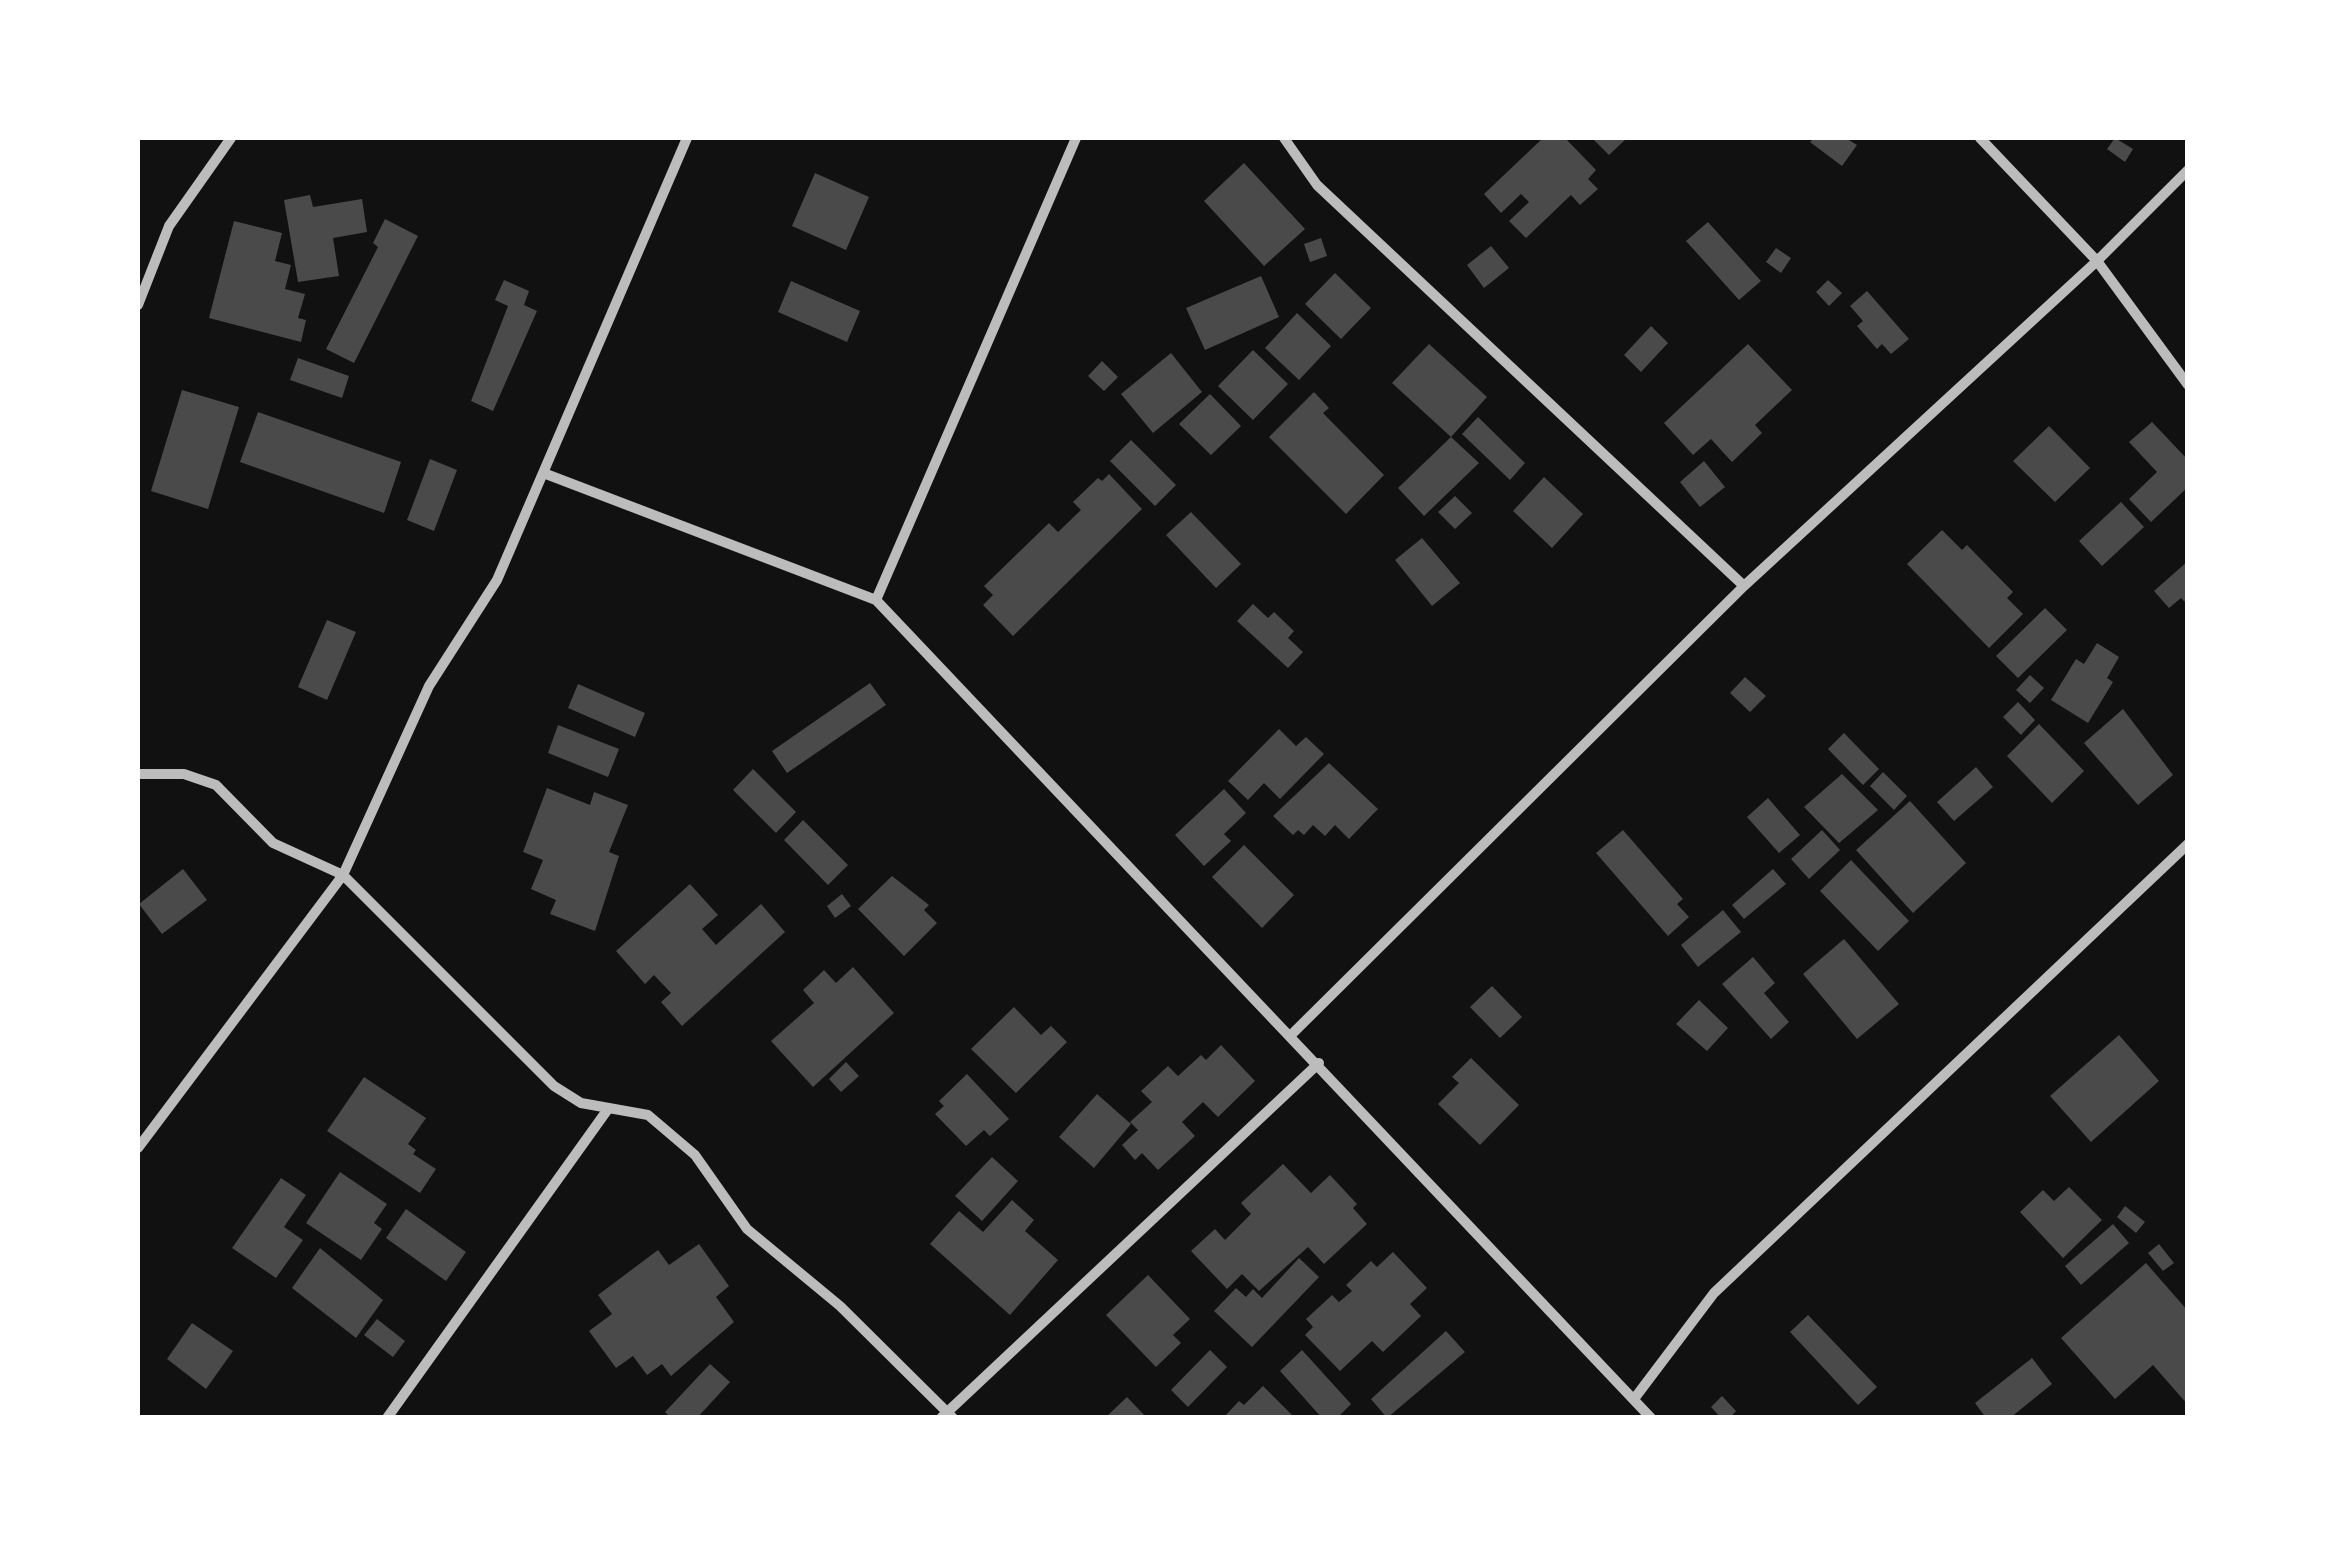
<!DOCTYPE html>
<style>
body{margin:0}
#map{position:relative;width:2325px;height:1555px;overflow:hidden;background:#111;font-family:"Roboto Condensed",sans-serif}
canvas{display:block}
.frame{position:absolute;inset:0;border:140px solid #fff;pointer-events:none}
</style>
<div id="map">
<canvas width="2325" height="1555"></canvas>
<div class="frame"></div>
</div>
<script>
const g = document.querySelector('canvas').getContext('2d');
g.lineJoin = 'round';
function paint(path, color) { g.fillStyle = color; g.fill(path, 'evenodd'); }
const shape = rows => new Path2D(rows.map(r => 'M' + r).join(''));
function trace(path, color, width, dash) { g.strokeStyle = color; g.lineWidth = width; g.lineCap = dash ? 'butt' : 'round'; g.setLineDash(dash || []); g.stroke(path); }
paint(shape([
 [1543,138,1565,138,1596,170,1588,179,1598,189,1580,205,1571,195,1526,238,1509,221,1529,202,1521,194,1501,213,1484,194],
 [1592,138,1627,138,1609,155],
 [1814,138,1846,138,1857,145,1842,166,1810,142],
 [2115,138,2133,149,2125,162,2107,149],
 [1244,163,1305,229,1264,266,1204,201],
 [815,173,869,197,846,250,792,226],
 [310,195,313,207,362,199,367,232,333,238,339,276,298,282,284,200],
 [385,219,418,236,354,363,326,349,378,247,373,243],
 [234,221,282,233,275,261,291,265,285,289,305,294,298,318,306,320,301,342,209,318],
 [1708,222,1761,281,1739,300,1686,241],
 [1321,238,1327,256,1310,262,1304,244],
 [1491,246,1509,268,1484,288,1467,265],
 [1776,248,1791,258,1781,273,1766,262],
 [1335,273,1371,308,1341,339,1305,304],
 [1261,276,1279,317,1205,350,1186,308],
 [504,280,529,291,524,305,537,311,493,411,471,401,508,306,495,300],
 [1828,280,1842,293,1829,306,1816,292],
 [791,281,860,311,847,342,778,312],
 [1867,291,1909,339,1891,354,1882,344,1877,349,1857,326,1863,321,1850,306],
 [1297,313,1331,346,1299,380,1265,348],
 [1651,326,1668,343,1641,372,1624,355],
 [1429,344,1487,397,1451,437,1479,463,1424,516,1398,488,1451,437,1392,383],
 [1748,344,1792,390,1755,425,1762,433,1732,462,1711,439,1693,455,1664,423],
 [1253,350,1288,384,1253,420,1218,386],
 [1171,353,1202,392,1153,433,1121,394],
 [298,358,349,376,342,398,290,380],
 [1102,361,1118,377,1104,391,1088,376],
 [182,390,239,407,208,509,151,491],
 [1314,392,1329,408,1323,413,1384,475,1346,514,1269,437],
 [1210,394,1241,426,1211,455,1179,424],
 [258,412,401,462,384,513,240,462],
 [1478,417,1525,463,1510,480,1462,434],
 [2152,422,2188,460,2188,487,2151,522,2129,499,2157,472,2129,442],
 [2049,426,2090,468,2055,502,2013,461],
 [1131,440,1176,485,1155,506,1110,461],
 [430,459,457,470,434,531,407,520],
 [1704,461,1725,487,1700,507,1680,482],
 [1109,474,1142,509,1013,636,983,605,993,595,984,586,1049,523,1058,532,1081,510,1073,502,1098,478,1102,481],
 [1544,477,1583,514,1552,548,1513,511],
 [1455,496,1472,513,1455,529,1438,512],
 [2121,502,2144,527,2102,566,2079,541],
 [1191,512,1241,564,1216,588,1166,535],
 [1942,530,1962,550,1967,545,2013,592,2007,598,2023,614,1989,648,1907,564],
 [1422,538,1460,583,1432,606,1395,560],
 [2188,561,2188,605,2181,598,2169,608,2154,591],
 [1253,604,1268,618,1274,612,1294,631,1288,638,1303,652,1288,668,1237,621],
 [2045,608,2067,630,2018,678,1996,656],
 [327,620,356,632,327,700,298,687],
 [2097,643,2119,657,2107,678,2113,682,2088,723,2051,700,2076,659,2084,664],
 [2030,675,2044,688,2030,703,2016,690],
 [1745,677,1766,696,1750,712,1730,693],
 [870,683,886,705,787,773,772,751],
 [578,684,645,713,635,737,568,708],
 [2018,702,2035,720,2021,735,2003,717],
 [2123,709,2173,775,2138,805,2084,743],
 [2039,724,2084,771,2052,803,2007,756],
 [558,725,619,749,608,777,548,753],
 [1279,729,1296,746,1306,737,1324,754,1280,799,1264,783,1248,800,1228,781],
 [1844,733,1879,769,1863,785,1828,749],
 [1329,763,1378,809,1349,839,1335,825,1325,836,1313,825,1304,835,1298,830,1293,835,1273,816],
 [1976,767,1993,787,1954,821,1937,802],
 [753,769,796,812,776,833,733,790],
 [1883,772,1907,796,1894,810,1870,786],
 [1842,774,1878,810,1839,843,1804,807],
 [547,788,590,805,594,792,628,805,609,852,619,856,595,931,550,914,556,900,531,889,543,860,523,852],
 [1224,789,1246,813,1224,834,1231,841,1204,866,1175,835],
 [1768,798,1800,835,1779,853,1747,817],
 [1910,801,1966,863,1913,913,1856,850],
 [803,820,848,865,828,885,784,840],
 [1623,830,1683,899,1677,904,1689,917,1668,936,1596,853],
 [1822,830,1840,850,1809,879,1791,859],
 [1244,845,1294,895,1262,928,1212,877],
 [1851,860,1909,921,1878,951,1820,891],
 [183,869,207,900,162,934,139,904],
 [1773,869,1786,884,1744,919,1732,905],
 [892,876,929,905,924,910,937,923,904,956,858,909],
 [690,884,718,915,702,929,716,945,761,904,785,932,682,1026,661,1002,671,993,654,975,645,984,616,951],
 [842,894,851,906,835,918,827,906],
 [1723,910,1741,932,1698,967,1681,945],
 [1844,939,1899,1004,1857,1039,1803,974],
 [1753,957,1775,983,1764,993,1789,1022,1771,1039,1722,984],
 [853,967,894,1013,813,1087,771,1041,814,1003,803,990,824,970,836,983],
 [1492,986,1522,1017,1500,1038,1470,1007],
 [1699,1000,1728,1028,1707,1051,1676,1024],
 [1014,1007,1041,1035,1051,1026,1067,1042,1016,1093,971,1049],
 [2119,1035,2159,1081,2091,1142,2050,1096],
 [1221,1045,1255,1081,1218,1117,1203,1102,1182,1122,1195,1136,1158,1170,1142,1153,1135,1160,1122,1145,1138,1130,1130,1122,1152,1102,1141,1091,1168,1066,1178,1076,1201,1055,1206,1060],
 [1471,1058,1519,1105,1480,1145,1438,1104,1459,1083,1452,1077],
 [846,1062,859,1076,841,1092,829,1079],
 [967,1074,1009,1119,990,1136,984,1130,966,1146,935,1114,944,1106,939,1101],
 [364,1077,426,1118,408,1144,416,1150,413,1154,436,1169,420,1193,327,1131],
 [1097,1094,1131,1124,1094,1168,1059,1137],
 [992,1157,1018,1181,982,1221,955,1196],
 [1283,1164,1311,1193,1330,1175,1357,1204,1353,1208,1367,1224,1324,1264,1308,1247,1259,1291,1242,1274,1227,1289,1191,1251,1215,1229,1225,1240,1251,1214,1241,1203],
 [340,1172,387,1204,374,1223,382,1229,361,1260,306,1223],
 [281,1178,306,1195,284,1227,303,1240,276,1278,232,1248],
 [2069,1187,2102,1220,2063,1258,2020,1212,2043,1190,2054,1201],
 [1012,1200,1034,1220,1025,1231,1058,1260,1010,1315,930,1244,959,1211,983,1232],
 [2125,1206,2145,1222,2136,1233,2117,1217],
 [406,1209,466,1252,446,1281,386,1238],
 [2113,1224,2129,1243,2081,1285,2065,1266],
 [699,1244,729,1286,716,1297,734,1322,671,1376,662,1364,647,1375,633,1356,616,1368,589,1331,612,1314,598,1295,658,1250,669,1265],
 [2159,1244,2174,1263,2163,1271,2148,1253],
 [320,1248,383,1300,356,1338,292,1288],
 [1393,1252,1427,1288,1410,1304,1421,1316,1383,1352,1372,1341,1340,1371,1305,1335,1313,1327,1306,1319,1332,1295,1339,1302,1352,1291,1346,1285,1371,1261,1377,1267],
 [1299,1258,1319,1277,1252,1347,1214,1311,1236,1288,1246,1297,1253,1289,1262,1298],
 [2146,1263,2188,1311,2188,1405,2153,1365,2115,1399,2061,1338],
 [1148,1275,1190,1319,1173,1335,1181,1343,1156,1367,1106,1315],
 [1808,1315,1877,1387,1858,1405,1790,1332],
 [377,1319,405,1341,393,1357,364,1335],
 [192,1323,233,1351,206,1389,167,1359],
 [1446,1331,1465,1352,1387,1418,1371,1399],
 [1210,1350,1227,1367,1188,1407,1171,1390],
 [1302,1350,1351,1404,1337,1418,1322,1418,1280,1371],
 [2032,1358,2052,1384,2010,1418,1986,1418,1975,1403],
 [710,1364,730,1382,697,1418,671,1418,665,1412],
 [1263,1386,1295,1418,1223,1418,1239,1401,1244,1405],
 [1722,1396,1736,1411,1730,1418,1721,1418,1711,1407],
 [1127,1397,1147,1418,1105,1418]
]), '#4a4a4a');
trace(shape([
 [1284,138,1317,185,1744,586],
 [1980,138,2097,261,2188,385],
 [138,305,169,226,231,138],
 [546,474,876,600,1651,1418],
 [876,600,1076,138],
 [138,774,184,774,216,785,273,843,343,875,554,1086,581,1103,648,1115,695,1155,747,1229,840,1306,953,1418],
 [1291,1035,1744,586,2097,261,2188,170],
 [138,1148,343,875,429,686,497,580,687,138],
 [1634,1399,1714,1293,2188,844],
 [387,1418,608,1109],
 [941,1418,1319,1063]
]), '#bcbcbc', 10);
</script>
